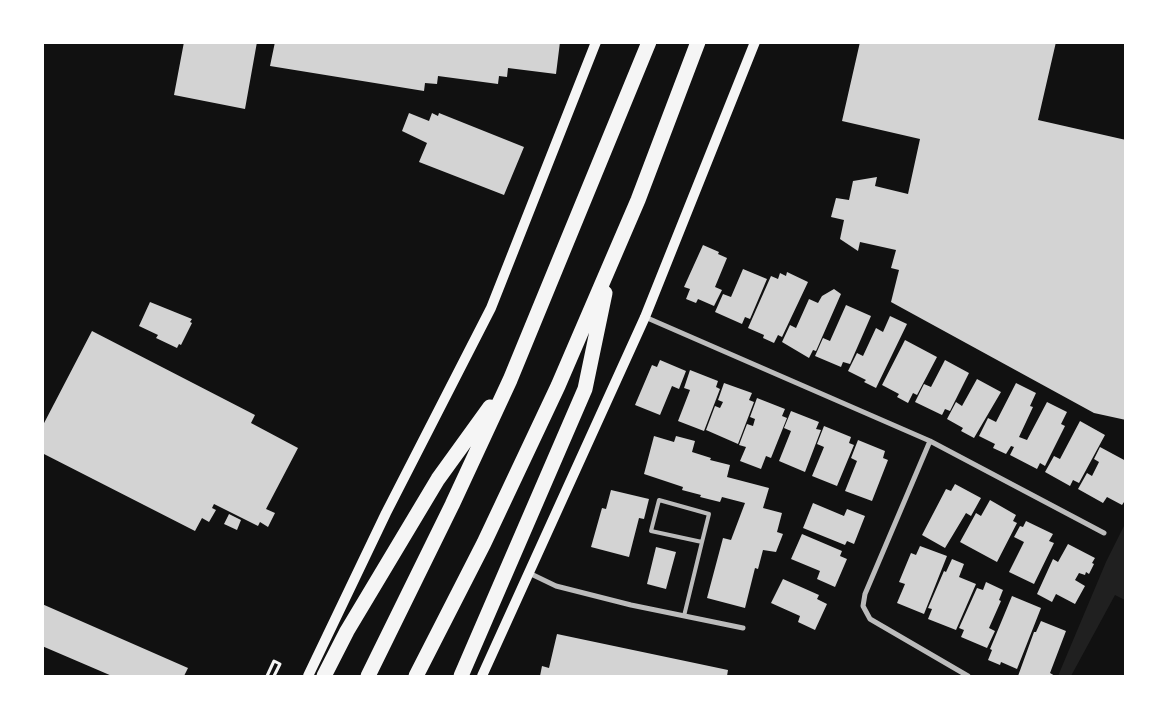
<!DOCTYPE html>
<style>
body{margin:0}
#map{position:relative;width:1168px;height:719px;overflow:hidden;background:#111;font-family:Signika,sans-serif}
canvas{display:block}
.frame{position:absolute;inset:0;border:44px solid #fff;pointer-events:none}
</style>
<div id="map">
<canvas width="1168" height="719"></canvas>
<div class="frame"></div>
</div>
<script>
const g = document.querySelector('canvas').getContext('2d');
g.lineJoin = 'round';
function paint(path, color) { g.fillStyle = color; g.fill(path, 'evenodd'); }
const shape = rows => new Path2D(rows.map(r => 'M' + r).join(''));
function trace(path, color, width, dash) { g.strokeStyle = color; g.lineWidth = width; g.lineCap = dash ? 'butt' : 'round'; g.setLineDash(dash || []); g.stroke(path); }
paint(shape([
 [1125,524,1125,600,1115,595,1071,676,1058,676,1106,562]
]), '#202020');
paint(shape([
 [184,42,257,42,245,109,174,95],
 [275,42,560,42,556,74,508,68,507,77,499,76,498,84,438,76,437,84,425,83,424,91,270,66],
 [860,42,1056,42,1038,120,1126,140,1126,420,1094,413,891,302,899,270,891,268,896,250,860,242,858,251,840,239,844,220,831,217,836,198,849,200,853,181,877,177,875,186,908,194,920,139,842,121],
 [409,113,429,121,432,113,438,116,439,113,524,147,504,195,419,162,427,143,402,131],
 [703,245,719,252,718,254,727,258,715,287,722,290,714,306,698,299,696,303,686,299,690,289,684,287],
 [743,269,767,279,750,319,745,317,742,324,715,312,723,294,731,297],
 [787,272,808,282,782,337,778,335,774,343,763,338,764,335,748,328,771,276,778,279,780,273,786,276],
 [834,289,841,294,816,351,813,350,809,358,782,342,790,325,796,328,809,299,818,303,822,296],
 [150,302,192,319,190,322,192,323,181,345,179,344,177,348,156,338,158,335,139,326],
 [846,305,871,316,850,364,843,362,841,367,815,356,823,338,830,341],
 [890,316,907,324,876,388,864,382,866,380,848,371,857,353,863,356,876,328,883,332],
 [92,331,255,415,251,423,298,448,266,509,275,513,268,527,260,522,258,526,214,504,212,508,216,510,209,522,202,518,195,531,42,453,42,427],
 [905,340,937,357,917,395,913,393,908,403,897,397,899,394,882,385],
 [660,360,686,371,679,389,672,386,660,415,635,405,652,365,657,367],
 [945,360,969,373,950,411,945,409,942,415,915,402,924,384,931,387],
 [690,370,718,381,716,387,720,389,704,431,678,421,690,390,684,388],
 [977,379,1001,392,974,438,961,431,963,428,947,419,956,402,962,406],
 [724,383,752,393,749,400,754,402,738,444,706,430,715,406,720,408,723,402,718,400],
 [1016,383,1036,393,1030,406,1033,407,1019,437,1027,440,1047,402,1067,412,1061,424,1065,426,1045,466,1040,463,1037,469,1010,455,1014,447,1011,446,1006,454,993,448,995,444,979,436,988,418,996,422],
 [757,398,785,409,782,416,787,418,771,458,766,456,761,469,740,461,746,447,739,445,747,424,753,426,755,419,750,417],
 [791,411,819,422,816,429,821,430,805,472,779,461,791,431,784,428],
 [1080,421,1105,435,1079,483,1073,480,1070,486,1045,472,1054,456,1060,459],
 [824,426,851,437,849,443,854,445,837,486,812,476,824,447,817,444],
 [654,436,674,442,676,436,695,441,692,452,711,458,710,460,730,465,727,477,769,488,763,508,782,513,777,532,783,534,776,552,763,550,758,569,755,568,745,608,707,598,723,538,731,540,745,503,722,497,720,502,700,497,701,495,682,490,683,487,644,474],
 [858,440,885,451,883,458,888,460,872,501,845,491,857,461,851,458],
 [1100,447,1126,461,1126,499,1122,505,1107,497,1103,503,1078,489,1087,473,1092,476,1099,462,1094,459],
 [955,484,981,498,971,516,966,513,945,548,922,535,946,489,951,491],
 [611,490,649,499,644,519,639,518,629,557,591,547,602,508,606,509],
 [990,500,1016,515,1013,521,1017,523,997,562,960,542,976,513,981,516],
 [813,503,844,516,847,509,865,516,854,544,847,541,845,545,803,528],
 [229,514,241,520,237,530,224,524],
 [1026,521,1053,534,1049,541,1054,543,1034,584,1009,572,1024,542,1014,537,1020,526,1023,527],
 [802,534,842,551,840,556,847,559,835,587,817,579,820,571,791,559],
 [1068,544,1095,558,1092,563,1094,564,1089,574,1086,572,1085,575,1079,573,1075,580,1085,586,1075,604,1056,594,1052,602,1037,594,1053,559,1058,562],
 [920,546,947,556,924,614,897,603,905,584,899,582,911,553,916,555],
 [656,547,676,552,666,589,647,584],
 [952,559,964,564,959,577,976,584,956,630,928,619,932,609,928,608,944,571,946,572],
 [783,579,819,595,817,599,827,604,815,630,798,622,800,616,771,603],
 [986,582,1003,590,999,600,1001,601,989,628,995,631,987,648,961,637,964,630,959,628,977,588,983,590],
 [1012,596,1041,608,1017,669,1001,662,1000,665,988,660,992,650,990,649],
 [42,604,188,668,184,676,112,676,42,646],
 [1041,621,1066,631,1050,673,1055,676,1018,676,1034,632,1036,632],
 [557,634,728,670,727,676,540,676,542,666,549,668]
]), '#d3d3d3');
trace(shape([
 [267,676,274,661,280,664,274,676]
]), '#f5f5f5', 3);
trace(shape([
 [684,616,702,542,709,514,659,500,651,531,702,542]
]), '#bcbcbc', 4);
trace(shape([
 [645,317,930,441,1104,533],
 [930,441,865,594,863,606,870,619,968,676],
 [529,573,556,586,631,605,743,628]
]), '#bcbcbc', 5);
trace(shape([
 [308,676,386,513,491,308,596,42],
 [482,676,645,317,755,42]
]), '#f5f5f5', 10);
trace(shape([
 [324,676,347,631,438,479,490,407],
 [368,676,452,505,510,380,649,42],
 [416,676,484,543,558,386,638,200,698,42],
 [461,676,585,389,605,293]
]), '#f5f5f5', 15);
</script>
